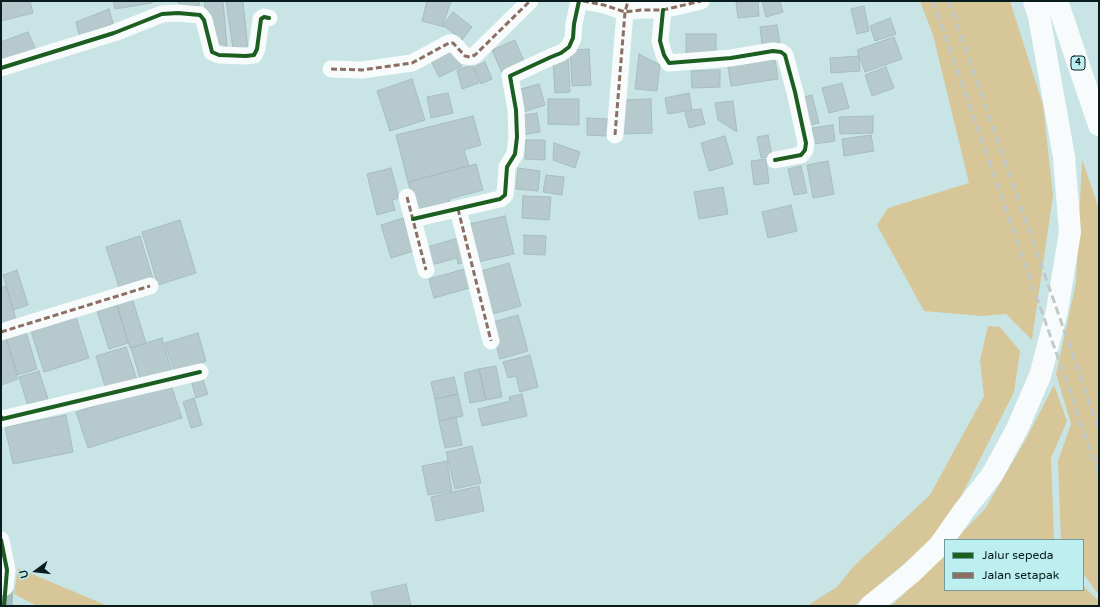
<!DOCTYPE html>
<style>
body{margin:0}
#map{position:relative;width:1100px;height:607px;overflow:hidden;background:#c9e4e5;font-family:"Varela Round",sans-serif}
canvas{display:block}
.frame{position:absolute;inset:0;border:2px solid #0a1d1e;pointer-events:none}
.legend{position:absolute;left:944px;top:539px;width:140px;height:52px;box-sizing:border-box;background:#beeff0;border:1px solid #769b9c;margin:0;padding:5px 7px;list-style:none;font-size:12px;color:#0a1d1e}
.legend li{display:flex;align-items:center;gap:8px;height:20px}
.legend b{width:20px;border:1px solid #769b9c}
.north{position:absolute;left:16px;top:551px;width:40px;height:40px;-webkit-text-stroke:3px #beeff0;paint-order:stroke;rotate:255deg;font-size:11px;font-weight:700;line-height:16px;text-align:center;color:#0a1d1e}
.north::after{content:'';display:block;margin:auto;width:14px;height:18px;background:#0a1d1e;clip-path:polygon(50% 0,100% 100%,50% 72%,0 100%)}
</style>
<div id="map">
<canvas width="1100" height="607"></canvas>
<div class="frame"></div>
<ul class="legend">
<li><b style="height:5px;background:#1b5e20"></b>Jalur sepeda</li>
<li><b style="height:5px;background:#8d6e63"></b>Jalan setapak</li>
</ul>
<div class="north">U</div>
</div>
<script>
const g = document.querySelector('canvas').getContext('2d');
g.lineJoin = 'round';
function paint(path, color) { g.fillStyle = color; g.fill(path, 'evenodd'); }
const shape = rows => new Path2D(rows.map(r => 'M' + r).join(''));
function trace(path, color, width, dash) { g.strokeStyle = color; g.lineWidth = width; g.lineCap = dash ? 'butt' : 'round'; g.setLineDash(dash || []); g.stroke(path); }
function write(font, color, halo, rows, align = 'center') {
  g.font = font + ' "Varela Round",sans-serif'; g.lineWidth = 3; g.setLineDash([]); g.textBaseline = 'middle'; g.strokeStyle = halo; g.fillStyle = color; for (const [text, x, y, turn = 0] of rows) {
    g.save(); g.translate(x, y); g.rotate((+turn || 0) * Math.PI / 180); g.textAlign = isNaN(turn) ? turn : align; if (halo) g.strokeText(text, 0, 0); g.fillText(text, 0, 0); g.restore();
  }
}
paint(shape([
 [920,1,1010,1,1043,105,1053,195,1032,340,1006,314,982,316,924,311,877,225,888,208,969,183,933,35],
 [1082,159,1099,209,1099,594,1095,590,1083,573,1083,540,1061,540,1058,461,1071,424,1056,374,1076,283],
 [988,326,1000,327,1020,351,1014,392,944,530,854,606,807,606,837,587,853,567,930,495,984,396,980,360],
 [1054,385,1067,421,1051,458,1054,538,1055,540,955,540,985,509,1026,439],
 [945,551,945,590,1083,590,1083,585,1086,589,1099,601,1099,606,891,606,903,595],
 [18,568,108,606,37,606,14,594]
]), '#d6c698');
const building = shape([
 [1,1,30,1,33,13,1,21,1,1],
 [113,1,152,1,152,3,115,9,113,1],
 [178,1,199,1,200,5,180,8,178,1],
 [204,1,223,1,227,46,210,41,204,1],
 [226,1,243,1,248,50,234,55,226,1],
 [427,1,451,1,443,25,445,27,422,21,427,1],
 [758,1,759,16,738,18,736,2,758,1],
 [762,1,780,1,783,12,766,17,762,1],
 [864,6,869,31,857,34,851,9,864,6],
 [109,9,114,27,80,38,76,22,109,9],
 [453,12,472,27,462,40,443,25,453,12],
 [890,18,896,34,875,41,870,26,890,18],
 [777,25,780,43,762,45,760,27,777,25],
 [28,32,38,54,1,66,1,42,28,32],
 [686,34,716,34,716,56,686,55,686,34],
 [894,37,902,59,865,72,857,50,894,37],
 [515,40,526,66,503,75,492,50,515,40],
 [451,49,462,66,439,77,430,59,451,49],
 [589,49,591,85,572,86,570,50,589,49],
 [639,54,660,65,657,91,635,89,639,54],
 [859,56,860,71,831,73,830,58,859,56],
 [568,58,570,92,555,93,553,59,568,58],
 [775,59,778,79,731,86,728,67,775,59],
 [485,62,492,79,481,84,474,67,485,62],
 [472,65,479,83,462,89,457,70,472,65],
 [886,67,894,88,872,96,865,75,886,67],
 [720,70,720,87,692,88,691,71,720,70],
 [412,79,425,120,390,131,377,91,412,79],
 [842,83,849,108,829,113,822,88,842,83],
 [539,84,545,105,523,112,517,90,539,84],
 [448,93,453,113,431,118,427,97,448,93],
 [689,93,692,110,668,114,665,98,689,93],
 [812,95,819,123,806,126,799,98,812,95],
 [548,99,579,99,579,125,548,124,548,99],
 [651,99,652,133,622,134,621,100,651,99],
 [733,101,737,132,718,120,715,103,733,101],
 [701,109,705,124,689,128,685,113,692,110,701,109],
 [537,113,540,132,522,135,519,116,537,113],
 [473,116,481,145,464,150,469,166,408,182,396,135,473,116],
 [873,116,873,133,840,134,839,117,873,116],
 [587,118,608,119,607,136,587,135,587,118],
 [833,125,835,141,814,144,812,128,833,125],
 [768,135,772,156,761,158,757,137,768,135],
 [871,135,874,151,844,156,842,139,871,135],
 [725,136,733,164,709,171,701,143,725,136],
 [526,140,545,140,545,160,525,159,526,140],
 [554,143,580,152,575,168,553,160,554,143],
 [766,159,769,183,754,185,751,161,766,159],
 [828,161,834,194,813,198,807,165,828,161],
 [476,164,483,190,449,199,451,205,417,214,408,182,476,164],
 [801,166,807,193,794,195,788,169,801,166],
 [391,168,399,198,392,200,395,210,377,215,367,174,391,168],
 [518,168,540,171,538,191,516,189,518,168],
 [546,175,564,177,562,195,543,192,546,175],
 [723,187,728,214,699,219,694,192,723,187],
 [523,196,551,197,549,220,522,218,523,196],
 [791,205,797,231,768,238,762,212,791,205],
 [505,216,514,254,473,263,465,225,505,216],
 [403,218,414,251,391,258,381,225,403,218],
 [180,220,196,273,158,285,142,232,180,220],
 [524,235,546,236,545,255,524,254,524,235],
 [140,236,153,279,120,290,106,247,140,236],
 [462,237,469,261,458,264,457,258,431,265,427,247,462,237],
 [509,263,521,306,489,315,478,272,509,263],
 [468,268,473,287,434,298,429,279,468,268],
 [17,270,28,305,13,310,3,275,17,270],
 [6,286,17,322,1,327,1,288,6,286],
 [132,298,146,343,130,348,116,302,132,298],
 [117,305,128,343,109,349,97,311,117,305],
 [75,314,89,358,44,372,30,328,75,314],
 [518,315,528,351,500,359,490,323,518,315],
 [26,332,37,369,18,375,6,338,26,332],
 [198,333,206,361,174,371,165,343,198,333],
 [5,336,18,379,1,385,1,337,5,336],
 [162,338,172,372,141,382,131,348,162,338],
 [126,347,138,383,107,393,96,356,126,347],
 [530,355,538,387,520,392,516,376,508,378,503,362,530,355],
 [496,366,502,397,486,400,479,369,496,366],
 [479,369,486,400,470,403,464,373,479,369],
 [39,371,49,402,29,409,19,377,39,371],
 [202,377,208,394,196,398,191,380,202,377],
 [454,377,458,394,435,399,431,382,454,377],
 [170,382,182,418,88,448,76,412,170,382],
 [458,394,463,416,439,421,435,399,458,394],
 [522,394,527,416,482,426,478,409,510,401,509,397,522,394],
 [194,398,202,425,191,428,183,402,194,398],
 [66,415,73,452,13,464,5,427,66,415],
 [456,417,462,445,445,448,439,421,456,417],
 [472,446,481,483,455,489,446,452,472,446],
 [447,461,452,491,428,495,422,466,447,461],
 [479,486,484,511,436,521,431,497,479,486],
 [406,584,411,606,374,606,371,592,406,584]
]);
paint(building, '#b6cacd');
trace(building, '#a7bcbe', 1);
trace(shape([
 [4,606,5,587]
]), '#a3bcbd', 17, [17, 8]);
trace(shape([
 [583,1,604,5,625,12,641,10,663,10,701,1],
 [663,10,660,41,664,55,669,63,731,58,773,51,781,52,785,55,795,92,806,143,805,150,801,155,775,160],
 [1,68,114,33,162,14,178,13,200,15,204,20,212,52,219,55,246,56,254,55,257,49,261,19,264,17,269,18],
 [331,69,362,70,412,63,449,43,453,43,465,56,470,57,475,55,530,1],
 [615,135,625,12,628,1],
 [407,197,426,270],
 [458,209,491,341],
 [413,219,500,199,505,195,507,167,515,154,517,137,516,110,510,76,551,57,561,53,569,47,573,38,574,24,579,1],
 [1,332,150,286],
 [2,419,200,372],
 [1,540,7,570,5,587]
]), '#f7fbfb', 17);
trace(shape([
 [1057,1,1099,125],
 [870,606,910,574,939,546,965,509,992,475,1017,429,1040,376,1057,311,1070,232,1064,157,1039,16,1034,1]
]), '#f7fbfb', 22);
trace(shape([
 [933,1,1099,475],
 [949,1,1099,430]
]), '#c1c9c9', 3, [8, 4]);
trace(shape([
 [583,1,604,5,625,12,641,10,663,10,701,1],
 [331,69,362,70,412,63,449,43,453,43,465,56,470,57,475,55,530,1],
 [615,135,625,12,628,1],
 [407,197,426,270],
 [458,209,491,341],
 [1,332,150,286]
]), '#8d6e63', 3, [6, 3]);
trace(shape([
 [663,10,660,41,664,55,669,63,731,58,773,51,781,52,785,55,795,92,806,143,805,150,801,155,775,160],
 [1,68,114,33,162,14,178,13,200,15,204,20,212,52,219,55,246,56,254,55,257,49,261,19,264,17,269,18],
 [413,219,500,199,505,195,507,167,515,154,517,137,516,110,510,76,551,57,561,53,569,47,573,38,574,24,579,1],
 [1,417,2,419,200,372],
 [1,540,7,570,4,606]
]), '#1b5e20', 4);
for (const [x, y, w] of [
 [1078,63,14]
]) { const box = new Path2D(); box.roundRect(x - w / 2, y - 7, w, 14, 3); g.fillStyle = '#beeff0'; g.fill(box); trace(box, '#0a1d1e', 1); }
write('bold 9px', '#0a1d1e', null, [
 ["4",1078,63]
]);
</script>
